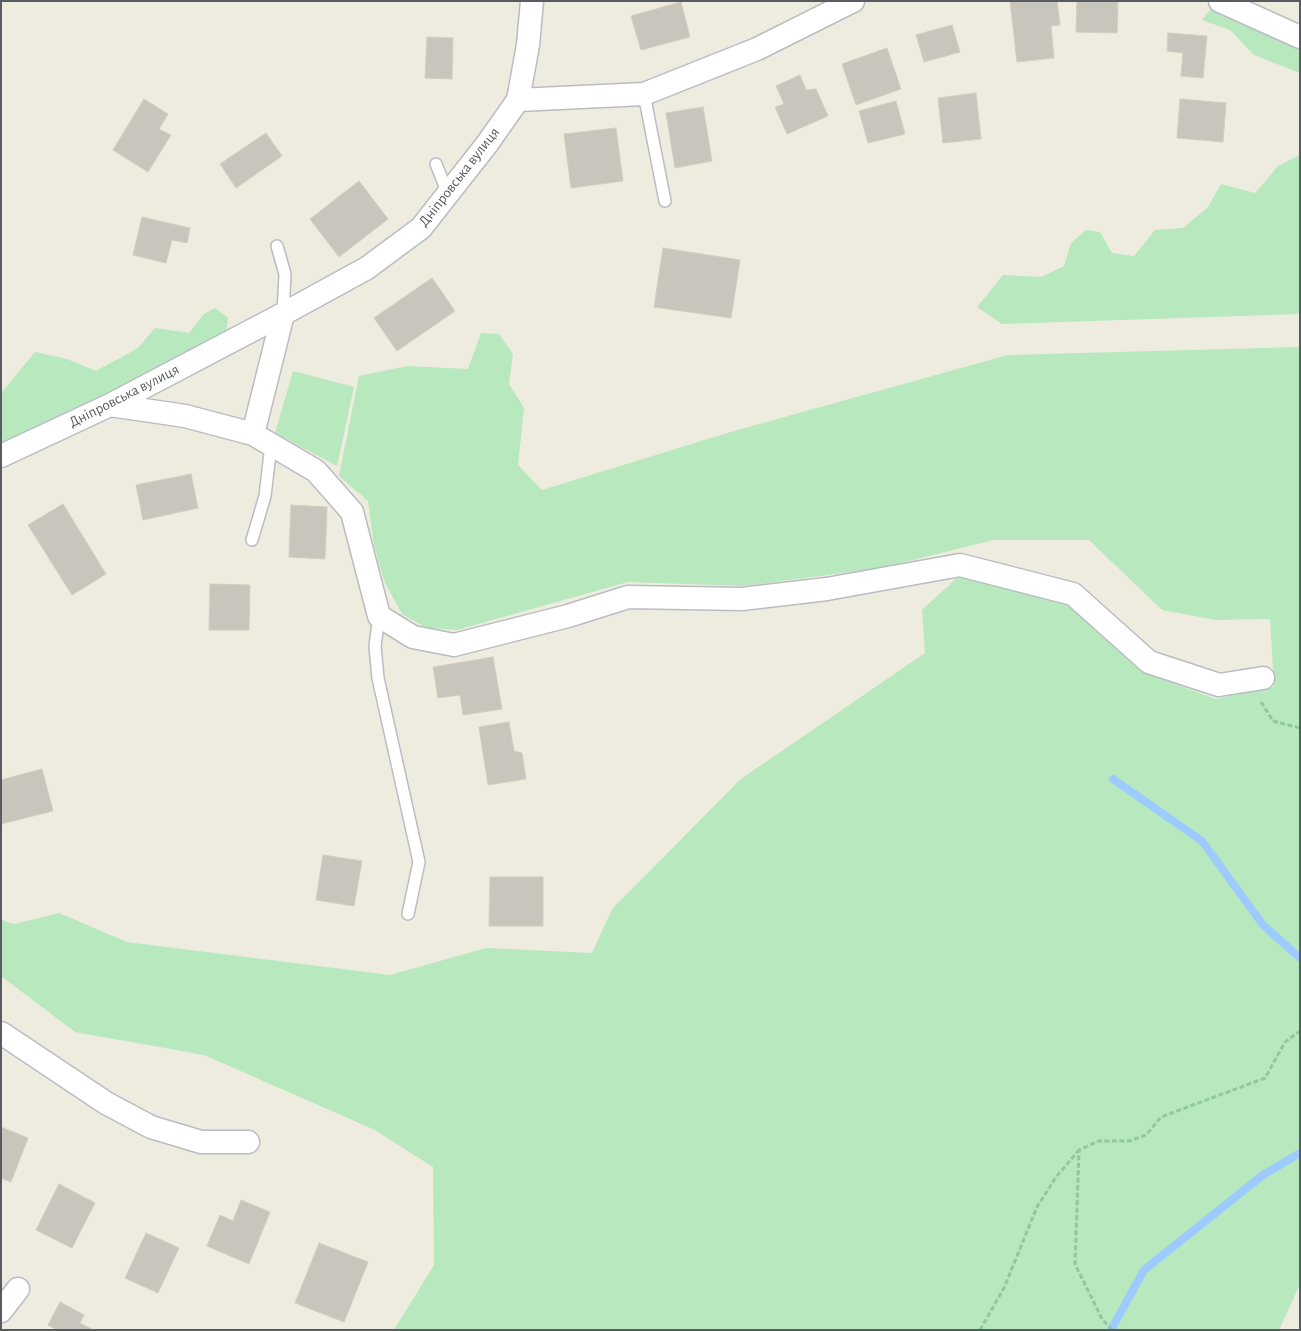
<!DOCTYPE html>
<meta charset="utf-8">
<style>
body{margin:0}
#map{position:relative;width:1301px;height:1331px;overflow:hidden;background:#edecdf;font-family:"Alegreya Sans",sans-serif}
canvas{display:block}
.frame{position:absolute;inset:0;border:2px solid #585c62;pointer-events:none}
</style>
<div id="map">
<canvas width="1301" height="1331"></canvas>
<div class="frame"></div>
</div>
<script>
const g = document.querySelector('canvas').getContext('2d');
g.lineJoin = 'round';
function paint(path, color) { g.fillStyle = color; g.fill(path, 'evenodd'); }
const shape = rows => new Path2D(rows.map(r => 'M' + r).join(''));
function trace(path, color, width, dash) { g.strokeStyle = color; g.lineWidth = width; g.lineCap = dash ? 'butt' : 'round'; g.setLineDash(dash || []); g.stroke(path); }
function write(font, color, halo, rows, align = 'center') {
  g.font = font + ' "Alegreya Sans",sans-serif'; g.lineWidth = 4; g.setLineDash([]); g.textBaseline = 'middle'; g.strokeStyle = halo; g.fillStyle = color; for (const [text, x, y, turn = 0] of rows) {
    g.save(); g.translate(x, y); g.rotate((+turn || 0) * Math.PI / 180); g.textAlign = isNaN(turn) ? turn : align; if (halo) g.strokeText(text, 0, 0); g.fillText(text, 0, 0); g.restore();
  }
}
paint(shape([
 [1212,7,1291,46,1300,48,1300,73,1254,55,1230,30,1202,20],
 [1300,155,1300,314,1002,324,977,307,1003,275,1041,277,1064,266,1071,243,1086,230,1100,232,1112,253,1134,256,1155,230,1183,228,1208,207,1221,184,1255,193,1278,166],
 [215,308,228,318,226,333,105,397,1,446,1,393,35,352,67,359,96,371,138,348,155,328,189,333,204,314],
 [481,333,499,334,513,354,509,384,524,408,518,465,542,490,734,431,1008,355,1300,347,1300,1284,1279,1330,394,1330,434,1265,433,1167,375,1130,204,1055,75,1032,1,976,1,920,14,924,59,913,127,942,390,975,486,948,592,953,612,909,741,779,925,653,922,610,959,576,1068,605,1145,672,1215,699,1274,687,1270,619,1216,620,1162,610,1089,540,994,540,880,568,744,586,628,582,457,630,427,628,402,614,385,583,374,546,368,501,339,476,359,376,407,366,468,369],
 [293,371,354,387,337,466,275,433]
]), '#b8e8bd');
trace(shape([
 [1113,779,1202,841,1263,925,1300,958],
 [1111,1330,1144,1270,1263,1175,1300,1153]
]), '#9dcbff', 8);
const building = shape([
 [1010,1,1057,1,1060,25,1051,26,1054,58,1017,62,1010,1],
 [1077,1,1118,1,1117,33,1076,32,1077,1],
 [681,2,690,37,641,50,631,16,681,2],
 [952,25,960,52,924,62,916,35,952,25],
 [1168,33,1207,36,1203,78,1181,76,1183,53,1167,51,1168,33],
 [427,37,453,38,452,79,425,78,427,37],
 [887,48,901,89,856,105,842,64,887,48],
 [800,75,806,90,816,89,828,116,787,134,775,107,784,104,776,86,800,75],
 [976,93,981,139,943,143,938,98,976,93],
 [144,99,168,114,159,129,171,135,148,172,113,150,144,99],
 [1180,99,1226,103,1223,142,1177,138,1180,99],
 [896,101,905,134,868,143,859,111,896,101],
 [703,107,712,161,675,168,666,113,703,107],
 [616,128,623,181,571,188,564,134,616,128],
 [266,133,282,156,236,188,220,164,266,133],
 [359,181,388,219,339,257,310,219,359,181],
 [142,217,190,228,187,243,172,240,166,263,133,255,142,217],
 [663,248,740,260,731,318,654,307,663,248],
 [432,278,455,311,397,351,374,318,432,278],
 [191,474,198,508,143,520,136,485,191,474],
 [63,504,106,574,72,595,28,525,63,504],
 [291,505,327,507,325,559,289,557,291,505],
 [210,584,250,585,249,630,209,630,210,584],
 [493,657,502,709,463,715,460,695,438,698,433,667,493,657],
 [509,722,514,751,522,753,526,779,488,785,479,727,509,722],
 [42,769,53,811,1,824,1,780,42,769],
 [323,855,362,861,354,906,316,900,323,855],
 [490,877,543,877,543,926,489,926,490,877],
 [1,1127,28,1138,11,1182,1,1178,1,1127],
 [59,1184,95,1203,72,1248,36,1230,59,1184],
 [241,1200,270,1212,249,1264,207,1246,220,1215,233,1221,241,1200],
 [146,1233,179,1248,158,1293,125,1278,146,1233],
 [319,1243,368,1262,344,1322,295,1303,319,1243],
 [60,1302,84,1315,80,1323,93,1330,57,1330,48,1325,60,1302]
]);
paint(building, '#c8c5bc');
trace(building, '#d2cebd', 1);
const service = shape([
 [644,94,665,201],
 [436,164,448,194],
 [277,246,285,274,283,314],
 [252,540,265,496,271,445],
 [379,616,375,646,378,678,419,862,408,914]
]);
const minor = shape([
 [1220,1,1300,37],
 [518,100,644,94,757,49,853,1],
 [110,405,185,416,253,434,316,471,352,512,379,616,413,637,454,645,568,616,628,597,742,599,827,589,960,565,1073,594,1149,662,1219,685,1263,678],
 [253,434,283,314],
 [1,456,110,405,283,314,367,268,421,228,487,144,518,100,528,45,532,1],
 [1,1033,106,1103,151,1127,201,1142,248,1142],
 [1,1311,18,1289]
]);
trace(service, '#babcc3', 14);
trace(minor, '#babcc3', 25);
trace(shape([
 [1261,702,1273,721,1300,728],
 [980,1330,1004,1288,1037,1207,1056,1177,1079,1150],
 [1112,1330,1102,1319,1075,1264,1079,1150,1099,1141,1129,1141,1146,1135,1161,1117,1265,1078,1285,1042,1300,1031]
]), '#8fc8a4', 3, [5, 2.5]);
trace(service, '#fff', 11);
trace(minor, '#fff', 22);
write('15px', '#585c62', '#fff', [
 ["Дніпровська вулиця",459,177,-52],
 ["Дніпровська вулиця",124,396,-27]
]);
</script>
